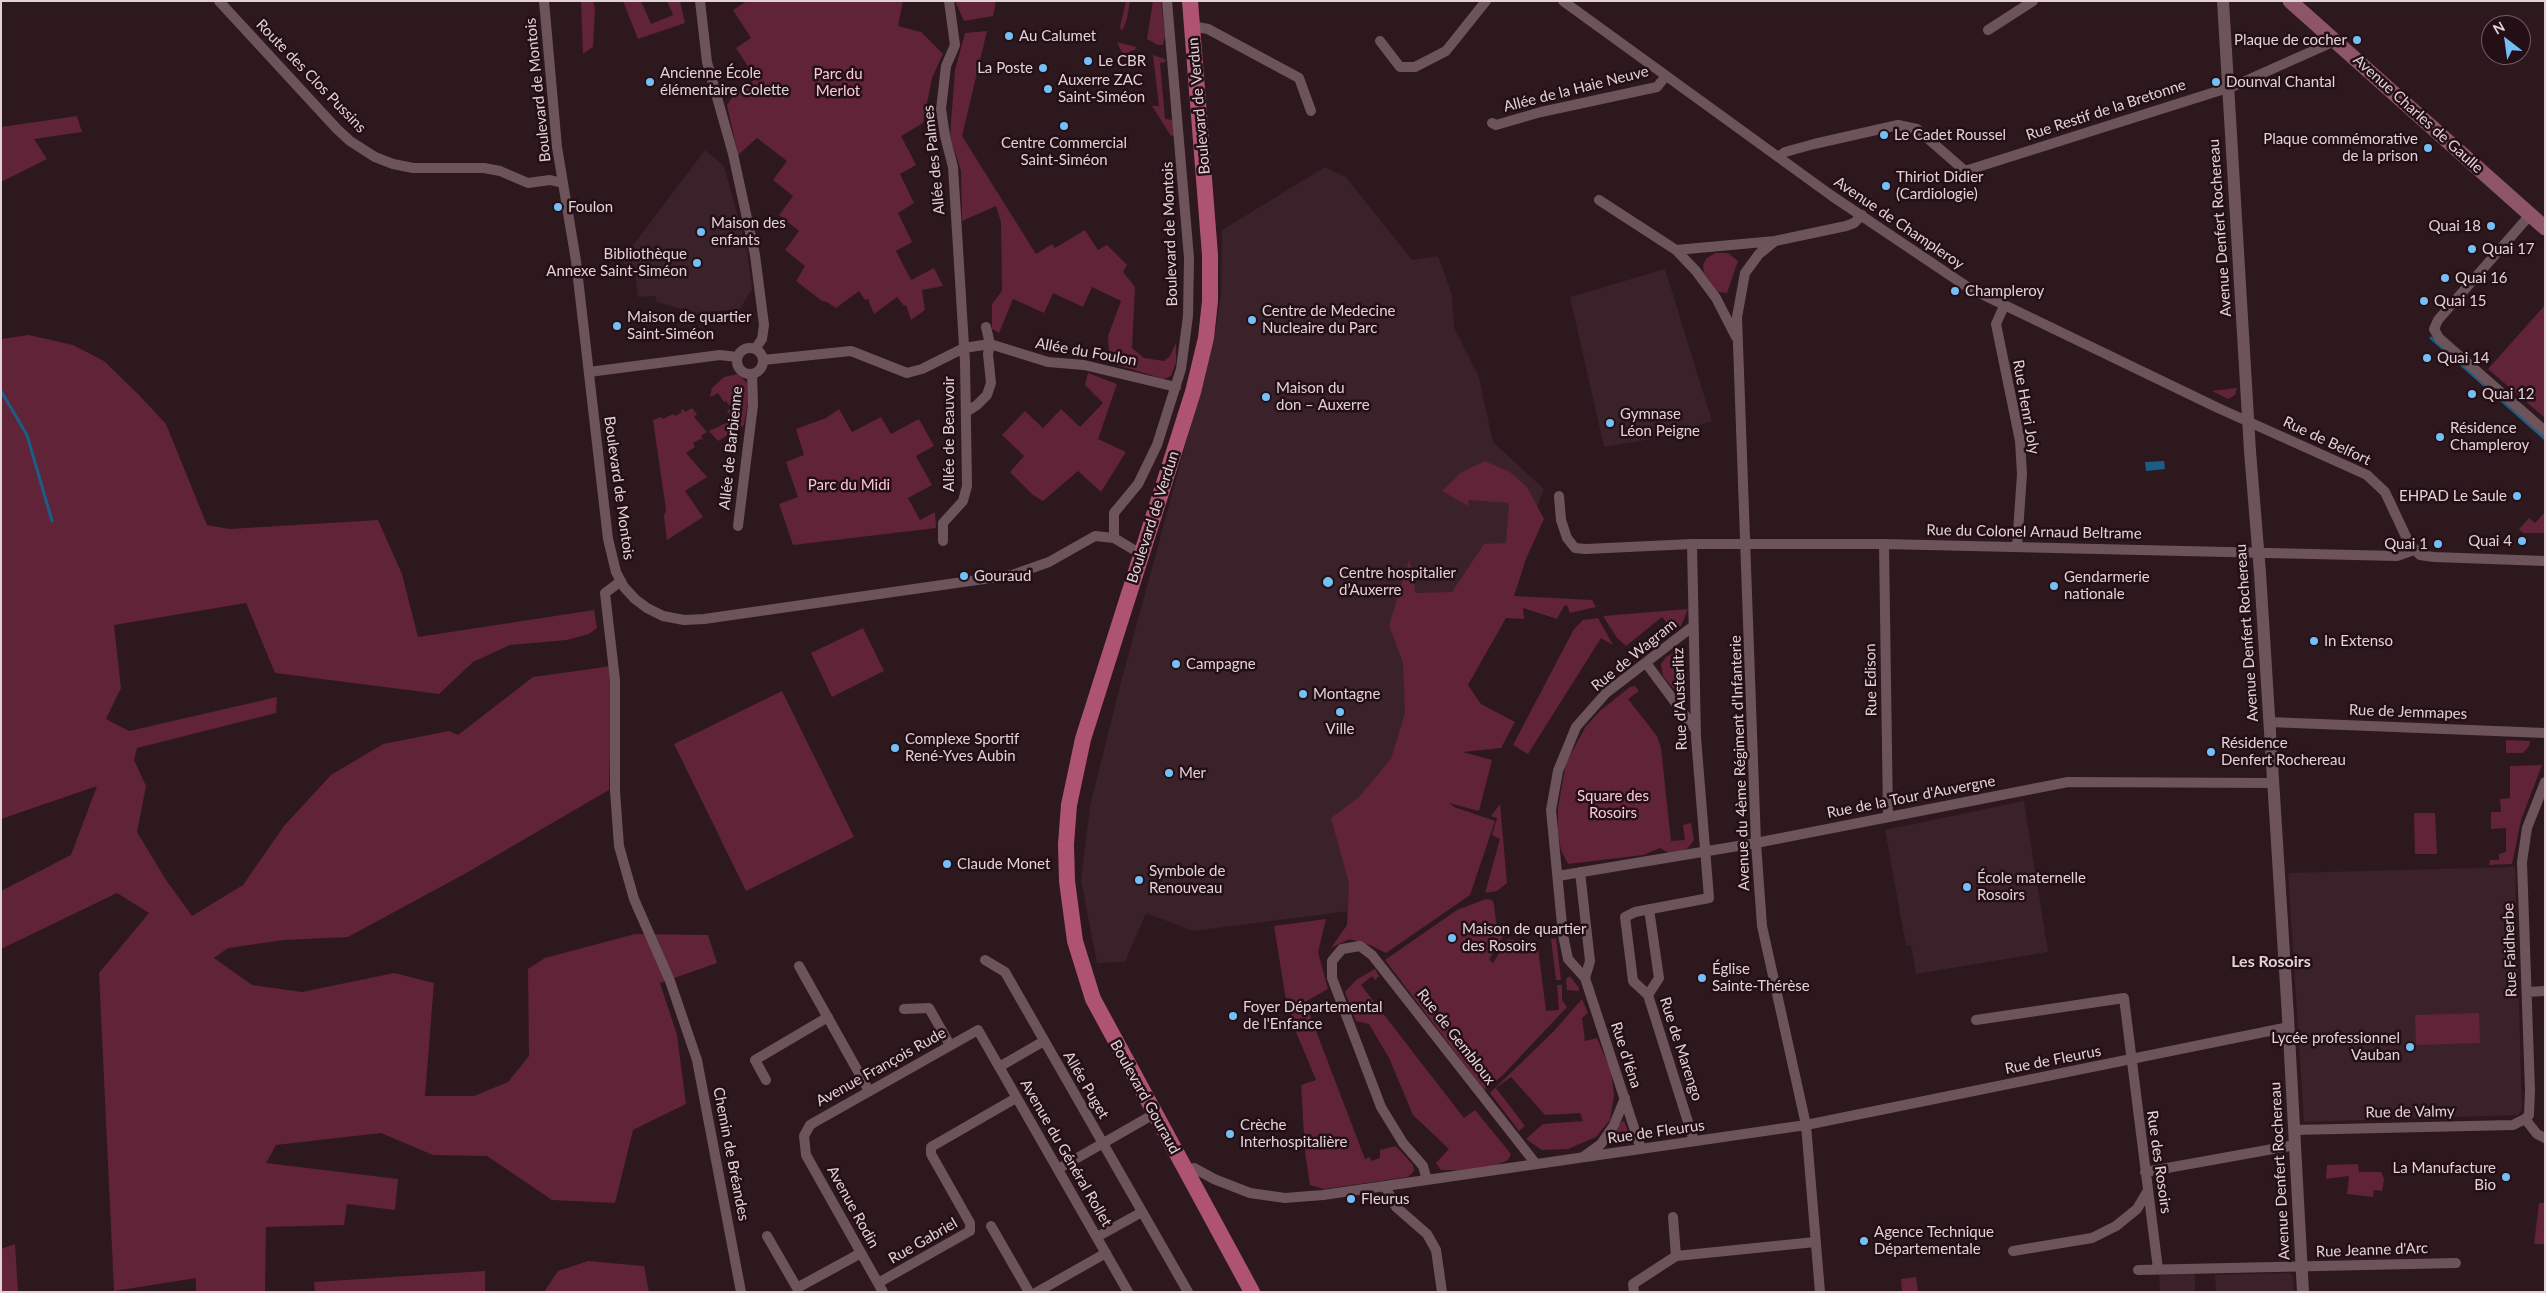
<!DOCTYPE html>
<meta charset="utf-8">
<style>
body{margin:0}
#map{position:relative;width:2546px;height:1293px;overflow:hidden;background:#2d181e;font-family:Lato,sans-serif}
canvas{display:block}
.frame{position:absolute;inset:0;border:2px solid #e1d2d5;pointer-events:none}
.north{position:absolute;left:2481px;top:15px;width:50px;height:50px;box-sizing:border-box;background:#230f15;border:1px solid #6f5d62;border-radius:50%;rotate:330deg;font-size:14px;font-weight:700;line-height:20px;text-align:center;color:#e1d2d5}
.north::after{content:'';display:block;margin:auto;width:18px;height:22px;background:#74c0f6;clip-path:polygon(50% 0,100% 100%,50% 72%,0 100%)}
</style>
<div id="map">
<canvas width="2546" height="1293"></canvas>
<div class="frame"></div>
<div class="north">N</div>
</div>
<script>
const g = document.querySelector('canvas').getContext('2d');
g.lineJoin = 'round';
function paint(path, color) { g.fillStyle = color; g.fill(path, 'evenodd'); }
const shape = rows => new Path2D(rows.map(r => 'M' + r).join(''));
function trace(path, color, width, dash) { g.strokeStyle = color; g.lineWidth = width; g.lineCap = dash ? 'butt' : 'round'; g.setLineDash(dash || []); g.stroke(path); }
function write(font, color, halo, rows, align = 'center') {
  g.font = font + ' Lato,sans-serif'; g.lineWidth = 5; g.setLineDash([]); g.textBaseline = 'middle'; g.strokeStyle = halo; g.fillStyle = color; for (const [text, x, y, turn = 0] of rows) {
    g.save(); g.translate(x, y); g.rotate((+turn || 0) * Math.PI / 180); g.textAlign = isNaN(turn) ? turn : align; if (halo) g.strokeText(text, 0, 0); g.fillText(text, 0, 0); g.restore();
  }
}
paint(shape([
 [705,150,724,166,747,250,752,289,740,309,696,313,657,302,655,296,638,297,635,273,621,261],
 [1325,167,1346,177,1412,260,1438,256,1452,295,1454,327,1479,377,1493,442,1544,489,1381,907,1193,931,1146,913,1125,962,1097,963,1081,880,1090,807,1123,675,1214,339,1221,294,1222,230],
 [1665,269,1712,421,1663,437,1604,447,1570,297],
 [2024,801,2048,952,1916,974,1911,945,1906,946,1885,830],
 [2515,867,2522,1110,2518,1115,2304,1122,2288,873],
 [2289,1273,2293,1277,2294,1292,2216,1292,2215,1275],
 [2159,1274,2195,1274,2195,1292,2160,1292]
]), '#3b2129');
paint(shape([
 [581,1,593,1,595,9,593,47,583,54],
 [623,1,641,1,651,24,673,15,667,1,680,1,685,23,638,39],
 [747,1,903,1,898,26,921,32,943,54,932,78,923,123,901,136,916,165,900,174,914,203,898,213,912,242,896,251,911,280,934,268,943,286,922,290,925,310,911,320,906,305,904,306,897,297,874,314,868,299,865,300,859,291,836,308,827,302,822,301,796,281,805,266,785,250,799,231,779,215,793,196,773,180,787,161,757,138,738,155,727,105,736,92,756,79,736,48,751,38,733,10],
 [955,1,996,1,993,16,964,21],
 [1126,1,1130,1,1127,19,1122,31,1120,27],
 [1153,1,1161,1,1165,36,1163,45,1158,45,1147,39],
 [987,31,962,136,1036,254,1052,244,1055,248,1085,230,1098,250,1107,245,1127,265,1123,272,1135,287,1132,348,1144,358,1164,361,1170,356,1176,343,1176,363,1171,376,1164,379,1114,364,1109,356,1108,336,1121,301,1092,287,1083,307,1053,293,1044,313,1013,299,999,333,992,329,992,304,1002,291,1001,222,996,206,962,221,961,171,950,136,955,70,965,33],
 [1117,42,1136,47,1135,50,1130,51,1130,71],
 [1153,55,1165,59,1166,62,1160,63,1165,119,1173,120,1174,135,1171,136,1152,106,1159,106],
 [77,116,82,132,34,139,47,159,1,182,1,127],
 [1715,253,1728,253,1738,261,1727,293,1718,292,1704,273,1703,264,1707,258],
 [2545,305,2545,418,2488,369],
 [29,335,73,345,104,361,138,394,166,424,207,525,229,529,378,520,402,574,418,637,594,610,597,628,589,634,567,640,510,645,473,662,439,694,275,673,246,603,114,625,121,688,106,719,129,731,277,697,276,713,137,748,134,760,146,786,137,832,166,880,192,916,243,885,284,826,331,775,383,744,449,731,458,735,533,677,612,666,609,790,468,872,348,937,284,940,228,948,214,958,252,985,302,992,394,973,434,983,425,1096,474,1096,508,1082,529,1056,528,969,545,958,635,934,708,935,717,963,660,983,677,1035,686,1104,633,1130,615,1203,552,1200,487,1156,433,1155,381,1133,276,1145,266,1163,398,1179,395,1210,347,1204,344,1225,266,1227,265,1292,196,1292,196,1278,114,1291,99,973,149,913,117,893,1,949,1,891,71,855,97,786,1,819,1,339],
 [1088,373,1117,384,1098,439,1126,452,1101,492,1078,471,1043,501,1033,495,1010,472,1024,456,1002,435,1025,411,1043,428,1061,409,1080,427,1103,403,1085,385],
 [738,374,747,383,748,402,744,425,718,441,709,431,733,420,727,411,731,408,726,401,724,402,718,393,710,397,712,388,724,377],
 [2237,388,2235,395,2228,399,2212,391],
 [692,408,697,414,694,417,707,432,701,436,703,440,700,439,693,443,695,447,686,453,707,477,685,491,703,517,667,540,664,516,666,510,653,420,661,417,663,419,673,414,675,416,682,412,681,410,683,409,685,412],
 [839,409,852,432,881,417,891,434,919,419,934,446,916,456,932,485,908,498,920,520,935,512,936,528,793,545,779,504,798,497,786,462,804,455,796,429,826,418],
 [1485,461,1510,472,1527,487,1544,519,1526,559,1514,596,1592,600,1596,607,1570,613,1567,605,1564,606,1557,619,1523,608,1524,619,1506,618,1468,685,1481,704,1515,722,1501,748,1463,752,1492,760,1479,811,1449,803,1454,807,1495,821,1470,895,1386,953,1370,945,1349,939,1331,948,1347,925,1349,883,1331,818,1359,797,1391,759,1405,713,1403,663,1389,625,1409,560,1414,576,1415,593,1452,592,1484,544,1506,543,1509,503,1469,500,1468,506,1442,491,1462,472],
 [2545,512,2545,533,2523,533,2519,529,2529,518,2535,523],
 [1688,609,1681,626,1671,628,1662,617,1626,646,1617,638,1603,616],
 [1598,618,1613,645,1601,638,1528,754,1513,745,1574,629,1583,620],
 [863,628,884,671,832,697,811,653],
 [1683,648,1685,651,1687,697,1682,699,1663,676,1661,664,1666,657],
 [1635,686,1639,691,1628,699,1657,736,1661,748,1671,841,1685,840,1683,825,1691,823,1694,840,1688,848,1679,852,1669,853,1660,848,1643,855,1568,864,1561,850,1558,832,1558,808,1566,763,1586,726,1601,710,1630,687],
 [782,691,854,837,746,891,674,744],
 [2506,740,2530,741,2529,746,2523,753,2506,753],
 [2542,765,2521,820,2512,864,2489,865,2490,860,2499,860,2499,854,2506,852,2506,828,2491,829,2491,812,2501,812,2500,799,2510,798,2510,766],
 [1500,804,1507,883,1497,891,1485,893,1500,839,1492,835,1497,818,1491,816],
 [2414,813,2435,813,2437,854,2415,854],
 [1486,899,1492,900,1494,904,1496,922,1503,936,1489,960,1493,963,1508,939,1538,947,1546,1011,1559,1010,1557,985,1562,985,1562,1000,1567,1007,1502,1076,1484,1090,1385,960,1457,910],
 [1326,919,1318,952,1328,989,1305,1002,1365,1159,1370,1157,1371,1161,1380,1158,1380,1150,1396,1146,1413,1165,1414,1171,1408,1177,1324,1189,1310,1185,1305,1152,1301,1085,1316,1080,1296,1032,1285,994,1274,926],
 [1556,938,1561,980,1556,980,1551,939],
 [1375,969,1379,976,1375,980,1372,976,1361,985,1464,1118,1475,1110,1511,1154,1508,1160,1494,1166,1460,1170,1441,1170,1436,1163,1449,1149,1413,1115,1389,1058,1369,1024,1356,1021,1345,992,1356,980],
 [1570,976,1579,988,1579,991,1567,990,1566,979],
 [1582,999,1588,1013,1582,1018,1585,1041,1597,1038,1611,1071,1614,1095,1610,1120,1596,1137,1568,1149,1542,1150,1526,1139,1543,1124,1583,1121,1580,1113,1545,1115,1511,1077,1496,1088,1525,1126,1519,1131,1490,1093,1553,1032],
 [2479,1013,2480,1043,2416,1045,2415,1015],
 [1622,1121,1624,1121,1630,1136,1628,1141,1608,1145],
 [2358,1164,2359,1172,2381,1172,2384,1179,2382,1191,2374,1190,2373,1197,2347,1194,2349,1176,2326,1179,2327,1165],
 [2539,1203,2545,1203,2545,1244,2534,1244],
 [15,1244,18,1292,1,1292,1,1249],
 [588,1261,644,1266,649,1292,544,1292,558,1271],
 [485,1271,485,1292,315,1292,314,1282],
 [1916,1277,1918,1292,1902,1292,1901,1279]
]), '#602338');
paint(shape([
 [2164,461,2165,469,2146,471,2145,462]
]), '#1b5d86');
trace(shape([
 [2431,338,2545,439],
 [1,391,27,435,52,521]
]), '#1b5d86', 3);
trace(shape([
 [219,1,337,129,350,141,375,157,393,164,413,168,484,168,500,171,528,183,550,180,563,183],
 [544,1,557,147,576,261,608,539,616,572,624,587,635,599,647,608,663,616,684,620,704,619,1012,575,1049,562,1095,536,1114,538,1141,554],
 [700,1,707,62,733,154,755,255,764,325,762,339,755,349],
 [1563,1,1832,196,1969,288,2218,408,2367,475,2385,492,2409,543,2420,555,2434,557,2545,561],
 [1192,26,1208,29,1299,78,1311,111],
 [1988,30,2033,1],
 [1380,41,1400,67,1415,67,1446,51,1486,1],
 [1492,123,1496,125,1541,112,1657,87,1665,77],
 [1778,157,1785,152,1814,144,1898,125,1917,129,1965,171,2234,86,2335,41],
 [1599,200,1676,250,1696,271,1716,298,1736,337],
 [2530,215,2438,320,2434,329,2439,338,2545,431],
 [1775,241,1759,254,1745,273,1737,317,1756,843,1762,926,1806,1125,1820,1292],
 [1676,250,1775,241,1846,226,1854,223,1862,215],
 [2004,306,1996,324,2020,441,2022,474,2017,546],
 '737 361a13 13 0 1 1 26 0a13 13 0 1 1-26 0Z',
 [763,360,851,351,907,373,922,369,964,348,990,344,1048,362,1084,365,1176,387],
 [589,372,720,355,737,357],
 [966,412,977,405,987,395,991,383,988,354,990,344,986,327],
 [1559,496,1561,520,1567,538,1575,548,1586,549,1692,544,1884,544,2397,556,2414,550],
 [738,526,753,405,752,374],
 [1114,538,1114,513,1138,484,1157,445,1181,369,1188,316,1189,258,1167,1],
 [943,541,943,523,963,501,967,486,965,362,953,167,945,136,941,109,946,66,955,45,949,1],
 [1884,544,1888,817],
 [621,581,605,593,615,680,615,791,619,846,634,899,670,981,697,1060,741,1292],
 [1646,663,1695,729],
 [2269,722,2545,733],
 [1580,872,1590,961,1585,978],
 [1558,876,1756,843,2068,782,2273,783],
 [1649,909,1659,978,1648,995,1694,1141],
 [985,960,1005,972,1188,1292],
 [799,966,869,1091],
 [2527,992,2545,991],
 [1648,995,1633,981,1625,917,1635,912,1709,898,1696,737,1692,544],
 [904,1009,929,1008,950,1045],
 [1976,1020,2124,998,2158,1269],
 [999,1067,1044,1041],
 [766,1080,755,1060,828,1017],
 [2525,1119,2529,1115,2530,1090,2522,862,2527,828,2545,782],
 [2525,1119,2537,1134,2545,1138],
 [2294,1130,2513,1125,2525,1119],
 [1641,1149,1585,978,1568,959,1563,935,1551,810,1558,771,1576,727,1606,693,1692,627],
 [1583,1157,1601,1144,1614,1125,1625,1098],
 [1058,1169,1154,1114],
 [1186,1171,1194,1168,1214,1179,1250,1193,1285,1198,1323,1195,1806,1125,2289,1027],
 [2145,1172,2295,1145],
 [1427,1180,1423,1166,1403,1143,1381,1107,1332,978,1332,961,1342,949,1360,946,1372,955,1536,1164],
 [1385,1186,1396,1207,1427,1234,1436,1250,1442,1292],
 [1673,1217,1676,1256],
 [991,1226,1029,1292],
 [767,1236,797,1288,861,1253],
 [1097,1237,1142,1212],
 [2013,1251,2092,1238,2116,1226,2137,1209,2147,1192],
 [2138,1270,2456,1263],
 [878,1283,970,1231,970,1223,931,1154,931,1147,1016,1098],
 [883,1292,806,1155,804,1136,810,1125,815,1122,978,1030,1128,1292],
 [1037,1292,1106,1253],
 [1634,1292,1633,1284,1676,1256,1815,1242]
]), '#6c545a', 10);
trace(shape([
 [2223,1,2250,451,2260,573,2288,1017,2303,1292]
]), '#6c545a', 12);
trace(shape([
 [2290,1,2545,228]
]), '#8e5467', 15);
trace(shape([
 [1190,1,1210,255,1210,301,1206,338,1193,392,1083,739,1069,805,1066,844,1067,881,1075,941,1093,999,1252,1292]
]), '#af5373', 16);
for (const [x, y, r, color] of [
 [1009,36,5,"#74c0f6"],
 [2357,40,5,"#74c0f6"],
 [1088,61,5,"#74c0f6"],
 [1043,68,5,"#74c0f6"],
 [650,82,5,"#74c0f6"],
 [2216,82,5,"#74c0f6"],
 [1048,89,5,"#74c0f6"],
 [1064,126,5,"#74c0f6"],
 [1884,135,5,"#74c0f6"],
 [2428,148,5,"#74c0f6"],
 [1886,186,5,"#74c0f6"],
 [558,207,5,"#74c0f6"],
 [2491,226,5,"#74c0f6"],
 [701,232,5,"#74c0f6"],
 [2472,249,5,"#74c0f6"],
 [697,263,5,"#74c0f6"],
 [2445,278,5,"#74c0f6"],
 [1955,291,5,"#74c0f6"],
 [2424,301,5,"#74c0f6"],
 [1252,320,5,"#74c0f6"],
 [617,326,5,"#74c0f6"],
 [2427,358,5,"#74c0f6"],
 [2472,394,5,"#74c0f6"],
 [1266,397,5,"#74c0f6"],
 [1610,423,5,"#74c0f6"],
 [2440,437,5,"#74c0f6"],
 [2517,496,5,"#74c0f6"],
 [2522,541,5,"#74c0f6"],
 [2438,544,5,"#74c0f6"],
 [964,576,5,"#74c0f6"],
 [1328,582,6,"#74c0f6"],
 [2054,586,5,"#74c0f6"],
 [2314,641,5,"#74c0f6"],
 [1176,664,5,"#74c0f6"],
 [1303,694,5,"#74c0f6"],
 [1340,712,5,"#74c0f6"],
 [895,748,5,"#74c0f6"],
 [2211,752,5,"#74c0f6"],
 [1169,773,5,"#74c0f6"],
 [947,864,5,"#74c0f6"],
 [1139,880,5,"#74c0f6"],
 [1967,887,5,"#74c0f6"],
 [1452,938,5,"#74c0f6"],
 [1702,978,5,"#74c0f6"],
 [1233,1016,5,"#74c0f6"],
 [2410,1047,5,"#74c0f6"],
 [1230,1134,5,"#74c0f6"],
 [2506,1177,5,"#74c0f6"],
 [1351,1199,5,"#74c0f6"],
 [1864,1241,5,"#74c0f6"]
]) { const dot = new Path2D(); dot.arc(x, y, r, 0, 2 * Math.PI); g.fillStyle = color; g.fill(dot); trace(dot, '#230f15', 2); }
write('15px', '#e1d2d5', '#230f15', [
 ["Au Calumet",1019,36],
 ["Plaque de cocher",2347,40,"right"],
 ["Le CBR",1098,61],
 ["La Poste",1033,68,"right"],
 ["Ancienne École",660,73],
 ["élémentaire Colette",660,90],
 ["Auxerre ZAC",1058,80],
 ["Saint-Siméon",1058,97],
 ["Dounval Chantal",2226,82],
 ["Le Cadet Roussel",1894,135],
 ["Plaque commémorative",2418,139,"right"],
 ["de la prison",2418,156,"right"],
 ["Centre Commercial",1064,143,"center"],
 ["Saint-Siméon",1064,160,"center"],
 ["Thiriot Didier",1896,177],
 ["(Cardiologie)",1896,194],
 ["Foulon",568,207],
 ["Maison des",711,223],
 ["enfants",711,240],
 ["Quai 18",2481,226,"right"],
 ["Quai 17",2482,249],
 ["Bibliothèque",687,254,"right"],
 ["Annexe Saint-Siméon",687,271,"right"],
 ["Quai 16",2455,278],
 ["Champleroy",1965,291],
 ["Quai 15",2434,301],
 ["Centre de Medecine",1262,311],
 ["Nucleaire du Parc",1262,328],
 ["Maison de quartier",627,317],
 ["Saint-Siméon",627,334],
 ["Quai 14",2437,358],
 ["Maison du",1276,388],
 ["don – Auxerre",1276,405],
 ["Quai 12",2482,394],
 ["Gymnase",1620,414],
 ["Léon Peigne",1620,431],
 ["Résidence",2450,428],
 ["Champleroy",2450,445],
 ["EHPAD Le Saule",2507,496,"right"],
 ["Quai 4",2512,541,"right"],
 ["Quai 1",2428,544,"right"],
 ["Centre hospitalier",1339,573],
 ["d’Auxerre",1339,590],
 ["Gouraud",974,576],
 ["Gendarmerie",2064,577],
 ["nationale",2064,594],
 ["In Extenso",2324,641],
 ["Campagne",1186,664],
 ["Montagne",1313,694],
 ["Ville",1340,729,"center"],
 ["Complexe Sportif",905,739],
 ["René-Yves Aubin",905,756],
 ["Résidence",2221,743],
 ["Denfert Rochereau",2221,760],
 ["Mer",1179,773],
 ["Claude Monet",957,864],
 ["Symbole de",1149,871],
 ["Renouveau",1149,888],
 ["École maternelle",1977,878],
 ["Rosoirs",1977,895],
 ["Maison de quartier",1462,929],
 ["des Rosoirs",1462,946],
 ["Église",1712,969],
 ["Sainte-Thérèse",1712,986],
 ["Foyer Départemental",1243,1007],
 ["de l'Enfance",1243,1024],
 ["Lycée professionnel",2400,1038,"right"],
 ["Vauban",2400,1055,"right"],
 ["Crèche",1240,1125],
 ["Interhospitalière",1240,1142],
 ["La Manufacture",2496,1168,"right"],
 ["Bio",2496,1185,"right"],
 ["Fleurus",1361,1199],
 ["Agence Technique",1874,1232],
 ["Départementale",1874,1249]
], 'left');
write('15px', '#fac9d5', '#230f15', [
 ["Parc du",838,74],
 ["Merlot",838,91],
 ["Parc du Midi",849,485],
 ["Square des",1613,796],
 ["Rosoirs",1613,813]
]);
write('15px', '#e1d2d5', '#230f15', [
 ["Route des Clos Pussins",311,76,46],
 ["Allée de la Haie Neuve",1576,89,-14],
 ["Boulevard de Montois",538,90,-96],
 ["Boulevard de Verdun",1199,106,-95],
 ["Rue Restif de la Bretonne",2106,110,-18],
 ["Avenue Charles de Gaulle",2418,114,42],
 ["Allée des Palmes",934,160,-96],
 ["Avenue de Champleroy",1899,223,34],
 ["Avenue Denfert Rochereau",2220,228,-94],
 ["Boulevard de Montois",1170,234,-92],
 ["Allée du Foulon",1086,352,10],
 ["Rue Henri Joly",2026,407,80],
 ["Allée de Beauvoir",949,434,-90],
 ["Rue de Belfort",2327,441,25],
 ["Allée de Barbienne",731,448,-84],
 ["Boulevard de Montois",619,488,82],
 ["Boulevard de Verdun",1153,517,-72],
 ["Rue du Colonel Arnaud Beltrame",2034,532,1],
 ["Avenue Denfert Rochereau",2247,633,-94],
 ["Rue de Wagram",1634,655,-39],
 ["Rue Edison",1871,680,-91],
 ["Rue d'Austerlitz",1680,699,-92],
 ["Rue de Jemmapes",2408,712,2],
 ["Avenue du 4ème Régiment d'Infanterie",1740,763,-92],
 ["Rue de la Tour d'Auvergne",1911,797,-11],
 ["Rue Faidherbe",2510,950,-92],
 ["Rue de Gembloux",1456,1037,52],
 ["Rue de Marengo",1681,1049,72],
 ["Rue d'Iéna",1626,1055,72],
 ["Rue de Fleurus",2053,1060,-11],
 ["Avenue François Rude",881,1067,-29],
 ["Allée Puget",1086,1085,60],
 ["Boulevard Gouraud",1145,1097,61],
 ["Rue de Valmy",2410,1112,-1],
 ["Rue de Fleurus",1656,1132,-8],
 ["Avenue du Général Rollet",1066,1153,60],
 ["Chemin de Bréandes",731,1154,79],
 ["Rue des Rosoirs",2159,1162,82],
 ["Avenue Denfert Rochereau",2280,1171,-93],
 ["Avenue Rodin",853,1207,61],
 ["Rue Gabriel",923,1241,-30],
 ["Rue Jeanne d'Arc",2372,1250,-2]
]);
write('bold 16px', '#e1d2d5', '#230f15', [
 ["Les Rosoirs",2271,962]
]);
</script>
